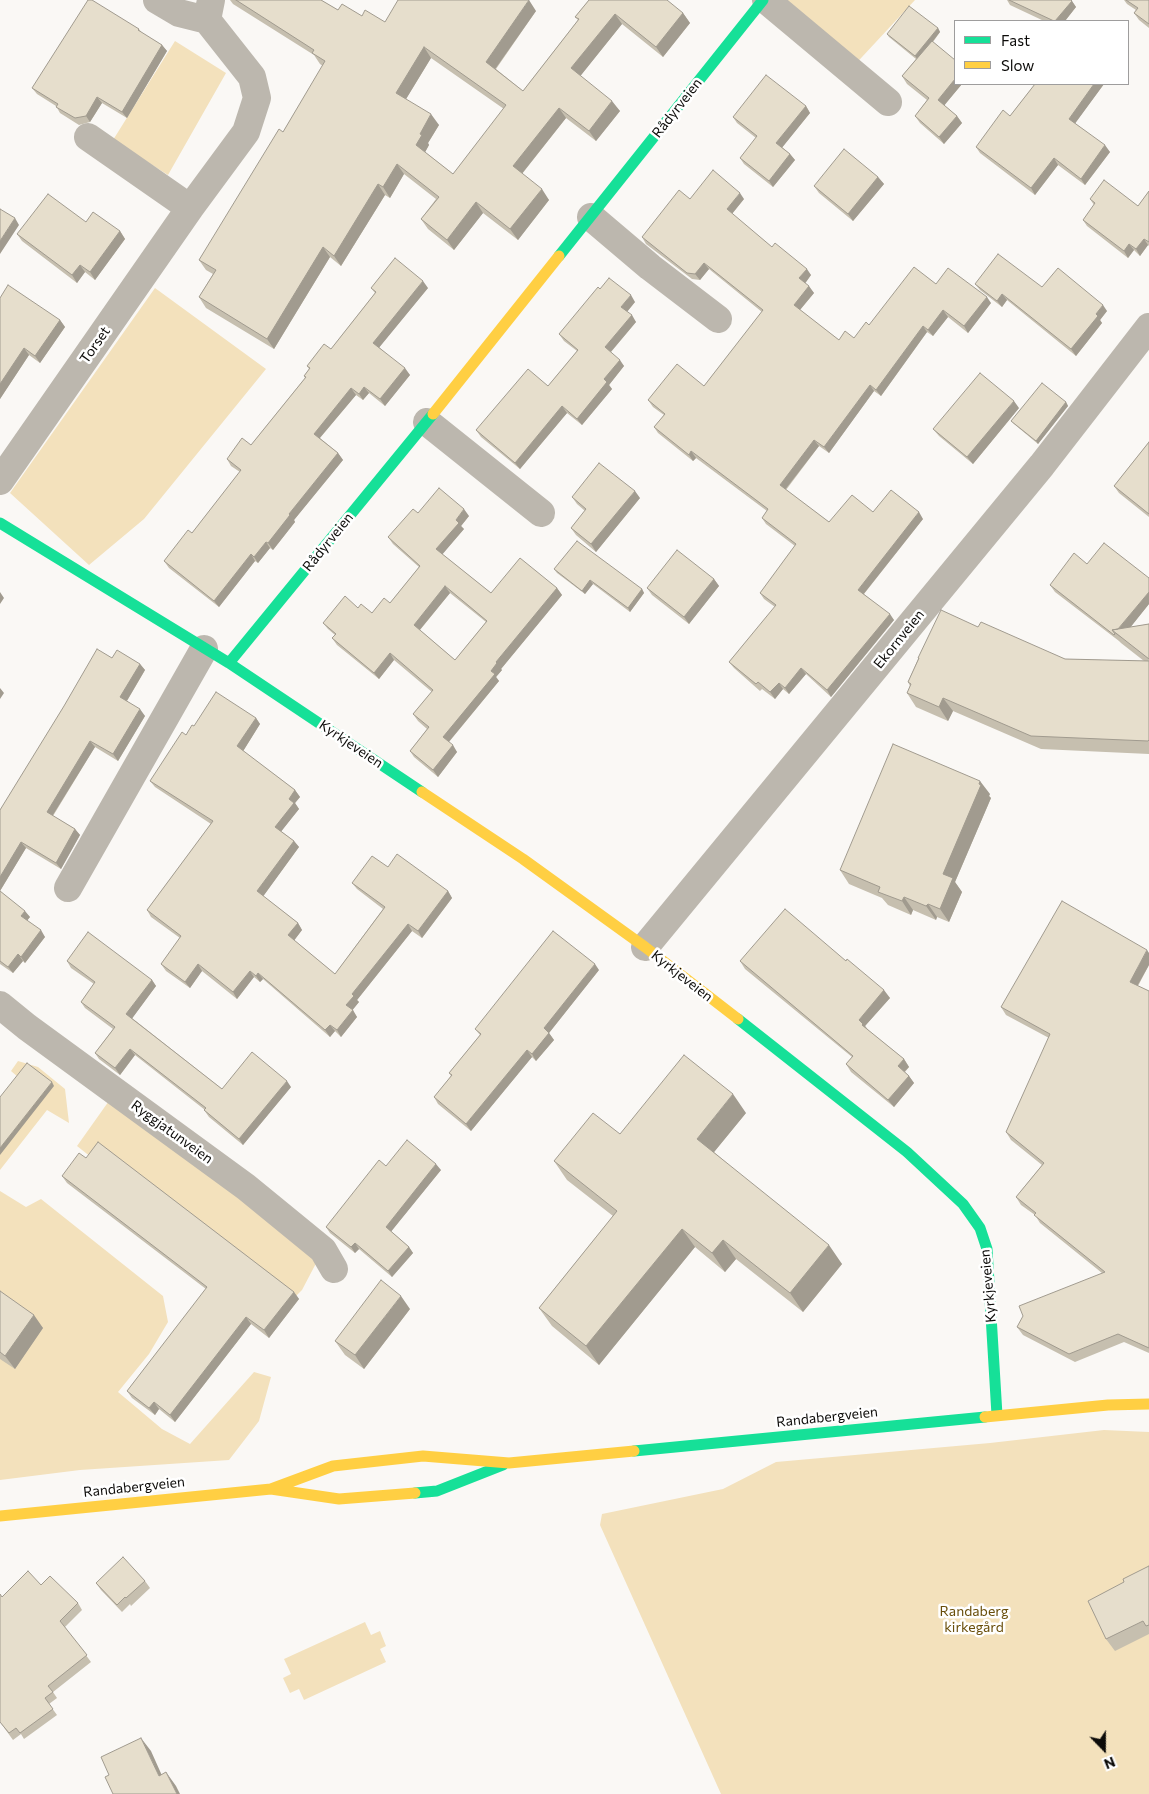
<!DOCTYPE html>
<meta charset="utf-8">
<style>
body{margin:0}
#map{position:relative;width:1149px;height:1794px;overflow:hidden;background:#faf8f5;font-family:Commissioner,sans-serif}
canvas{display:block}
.legend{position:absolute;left:954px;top:20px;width:175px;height:65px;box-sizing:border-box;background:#fff;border:1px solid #9e9d9d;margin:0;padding:6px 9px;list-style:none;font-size:15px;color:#0c0b09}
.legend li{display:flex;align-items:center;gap:10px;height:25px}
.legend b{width:25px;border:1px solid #9e9d9d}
.north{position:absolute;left:1079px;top:1724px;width:50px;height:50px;-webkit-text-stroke:4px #fff;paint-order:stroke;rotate:158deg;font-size:14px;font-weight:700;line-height:20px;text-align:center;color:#0c0b09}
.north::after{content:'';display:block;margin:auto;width:18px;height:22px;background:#0c0b09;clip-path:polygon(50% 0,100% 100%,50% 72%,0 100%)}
</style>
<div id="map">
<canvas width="1149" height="1794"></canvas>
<ul class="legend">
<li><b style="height:6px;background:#16e098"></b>Fast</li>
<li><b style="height:6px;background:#ffcf43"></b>Slow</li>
</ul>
<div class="north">N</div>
</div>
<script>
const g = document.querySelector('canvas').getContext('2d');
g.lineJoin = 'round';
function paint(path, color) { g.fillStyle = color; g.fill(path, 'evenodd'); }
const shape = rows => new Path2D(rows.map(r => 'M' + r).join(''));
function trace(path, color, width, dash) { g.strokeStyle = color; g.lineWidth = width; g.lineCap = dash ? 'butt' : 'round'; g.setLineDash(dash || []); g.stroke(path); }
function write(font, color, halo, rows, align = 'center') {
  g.font = font + ' Commissioner,sans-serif'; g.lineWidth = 5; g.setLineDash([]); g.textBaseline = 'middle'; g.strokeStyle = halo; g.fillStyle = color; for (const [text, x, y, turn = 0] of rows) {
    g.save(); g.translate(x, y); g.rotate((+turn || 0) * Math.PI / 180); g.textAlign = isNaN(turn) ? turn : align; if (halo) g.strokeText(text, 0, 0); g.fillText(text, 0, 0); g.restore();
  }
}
paint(shape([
 [780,0,915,0,849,71],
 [175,41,226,73,168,175,113,140],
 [155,288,266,369,144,519,89,565,10,493],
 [18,1061,38,1067,65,1089,69,1123,47,1110,0,1170,0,1147,19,1078,11,1071],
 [116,1091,323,1250,302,1290,283,1309,77,1146],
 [0,1191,26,1207,41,1199,163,1296,168,1322,149,1354,118,1392,162,1429,190,1444,254,1372,271,1377,259,1421,229,1460,80,1470,0,1480],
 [1104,1430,1149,1432,1149,1794,721,1794,600,1525,602,1514,723,1489,776,1462,990,1443],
 [365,1622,371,1635,380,1631,386,1646,380,1649,386,1662,304,1700,299,1689,290,1693,283,1678,291,1674,284,1659]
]), '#f3e1bc');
trace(shape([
 [157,0,179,13,207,20],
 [766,0,888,102],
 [88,137,190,208],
 [591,217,650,267,718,319],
 [427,422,541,513],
 [0,481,190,208,246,132,257,98,252,77,207,20,211,0],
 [68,888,204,649],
 [645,947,1042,465,1149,327],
 [0,1005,27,1027,246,1187,323,1250,334,1269]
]), '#bcb7ae', 28);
trace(shape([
 [559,256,763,0],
 [0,523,229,663,422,792],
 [229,663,433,414],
 [738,1019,907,1152,963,1204,980,1228,987,1249,997,1415],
 [634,1451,985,1417],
 [415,1493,437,1491,503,1465]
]), '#16e098', 11);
trace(shape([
 [433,414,559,256],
 [422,792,523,859,645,947,738,1019],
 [985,1417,1108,1405,1149,1404],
 [271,1489,333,1466,423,1456,509,1463,634,1451],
 [0,1516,271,1489,339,1499,415,1493]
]), '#ffcf43', 11);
paint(shape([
 [230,0,321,0,338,10,385,22,536,11,496,69,523,91,578,20,575,17,589,0,683,13,690,23,663,57,622,24,580,76,620,111,596,141,566,118,522,174,549,200,518,240,483,213,454,250,428,229,421,219,436,199,404,174,390,198,385,195,341,266,330,257,274,349,206,308,199,297,213,274,206,270,199,260,283,132,323,66,320,64,314,55,233,4],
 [431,58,504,109,453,174,425,152,429,145,428,143,439,125,406,99],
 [1007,0,1071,0,1076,7,1065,21,1044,21,1010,5],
 [1124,0,1149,0,1149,28,1139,20,1134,13,1136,10,1127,4],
 [938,28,940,32,933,42,955,84,962,84,944,105,957,116,962,123,944,144,920,123,915,116,927,100,907,84,902,76,916,59,889,37,887,34],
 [139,29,142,33,162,45,167,51,127,118,102,103,90,122,79,125,60,113,56,106,37,94,32,88],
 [1035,84,1104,84,1075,123,1110,152,1085,185,1058,165,1035,195,980,153,976,147,1010,116],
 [806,106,810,113,782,147,790,154,795,160,773,187,744,164,740,158,756,138,737,123,733,117],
 [878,177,884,184,853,221,819,193,814,186],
 [1149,191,1149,246,1148,245,1140,256,1134,250,1128,258,1087,226,1083,220,1094,205,1090,199,1138,206],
 [690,199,744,199,732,214,772,247,811,275,805,283,814,293,800,310,839,340,854,338,869,325,936,284,991,303,968,333,948,317,933,336,927,332,881,396,874,391,829,453,819,446,786,490,829,522,873,512,923,519,864,594,894,620,831,697,806,674,789,694,783,689,775,699,762,689,760,691,734,668,729,662,775,607,764,599,760,593,795,546,766,524,762,518,767,511,696,458,693,461,658,433,654,427,664,415,653,407,648,400,704,386,762,312,709,269,700,280,692,279,646,244,642,237],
 [86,222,120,231,125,239,95,280,85,272,77,283,22,241,17,234],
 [975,284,1042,287,1107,311,1100,320,1102,323,1076,356,1007,300,1002,307,980,290],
 [371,288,428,288,379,347,410,375,385,406,369,393,363,400,356,395,320,438,338,453,343,460,294,520,295,522,273,550,270,548,258,563,255,561,219,607,169,568,164,561,192,533,240,472,231,466,227,459,251,445,305,378,304,376,309,369,307,366,331,349,375,293],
 [600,289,635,302,627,312,636,322,611,352,624,366,609,385,612,389,582,425,567,413,520,469,481,437,476,430,548,386,577,351,564,341,559,334],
 [0,298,60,320,65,327,40,363,29,355,0,399],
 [1066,402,1068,406,1038,444,1014,424,1011,421],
 [1019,408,973,464,939,436,933,429],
 [1149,442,1149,517,1119,493,1114,486],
 [572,497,640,498,596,552,576,535,571,528,585,511,577,504],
 [418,513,469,516,461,526,464,529,442,554,491,593,557,588,562,595,501,669,502,670,496,677,499,681,449,742,457,752,438,777,414,757,410,751,427,729,418,721,413,714,432,692,394,660,379,679,337,645,332,638,335,635,328,629,323,623,358,608,372,613,390,603,419,567,393,544,388,537],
 [450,593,486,622,455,660,420,630],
 [1087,564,1149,578,1149,604,1130,627,1149,624,1149,754,1041,749,953,711,948,721,916,707,907,693,910,686,908,682,918,659,918,658,978,627,1065,659,1144,661,1121,643,1119,641,1055,592,1050,585],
 [554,569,642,589,644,593,630,612,593,584,585,594,557,573],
 [714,579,719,586,689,624,652,595,647,588],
 [112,658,140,664,145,670,127,701,145,716,118,761,95,747,53,816,75,829,80,835,61,869,26,848,0,891,0,810],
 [256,718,260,724,243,751,295,790,300,797,295,803,299,809,281,831,294,841,299,847,263,896,298,923,302,930,294,940,335,974,383,909,357,889,352,883,388,867,448,891,452,898,422,938,412,931,357,1000,359,1002,352,1010,357,1017,341,1037,335,1031,330,1037,263,979,260,982,254,977,237,999,202,971,190,988,166,971,161,964,180,938,151,917,147,910,211,824,155,787,150,781,186,735,194,726],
 [990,794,989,796,991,798,955,882,962,892,949,922,937,917,936,920,913,910,911,915,888,905,882,898,849,884,840,870],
 [0,891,30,917,27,920,45,937,25,963,23,961,13,973,0,964],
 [67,961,152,980,156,986,132,1018,222,1089,291,1087,243,1145,209,1117,204,1110,205,1110,135,1055,120,1075,99,1059,95,1053,113,1029,85,1008,81,1002,94,984,71,968],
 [740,961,846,961,890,998,865,1026,868,1030,904,1059,909,1067,905,1072,909,1076,914,1083,894,1107,851,1072,846,1064,852,1057,745,969],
 [1149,965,1138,986,1149,991,1149,1353,1124,1342,1075,1362,1023,1335,1017,1327,1102,1273,1040,1223,1035,1215,1021,1205,1016,1197,1042,1165,1011,1140,1006,1132,1049,1038,1006,1015,1001,1007],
 [599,970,549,1033,554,1040,536,1061,532,1057,471,1131,438,1104,434,1097,451,1076,449,1073,480,1035,475,1029],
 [746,1113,714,1152,842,1264,803,1312,736,1259,725,1272,695,1247,599,1365,552,1326,539,1308,613,1216,567,1180,554,1161,620,1134],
 [86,1158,294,1292,299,1299,269,1338,251,1324,175,1422,159,1409,155,1415,132,1398,127,1391,206,1289,67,1183,62,1176],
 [386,1166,441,1170,391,1231,409,1247,413,1253,392,1277,359,1249,355,1253,330,1233,326,1227],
 [0,1291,43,1328,15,1369,0,1359],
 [410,1309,364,1369,345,1355,335,1341],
 [1149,1566,1149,1634,1115,1651,1106,1639,1124,1582],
 [145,1581,150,1588,131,1606,130,1604,122,1612,101,1590,96,1583],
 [41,1585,78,1603,82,1610,65,1627,91,1662,53,1692,57,1698,49,1704,57,1715,24,1739,21,1734,13,1740,0,1722,2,1597]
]), '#c6bfaf');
paint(shape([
 [529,0,536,11,493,72,486,62],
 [1072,1,1076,7,1065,21,1055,21],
 [683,13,690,23,663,57,656,47],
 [615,14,622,24,578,79,571,68],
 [938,28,940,32,918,60,915,56],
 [162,45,167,51,127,118,122,112],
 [424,47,431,58,403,104,396,93],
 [955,79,955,84,962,84,943,107,938,100],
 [1094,84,1104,84,1074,125,1069,119],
 [97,97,102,103,90,122,86,116],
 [612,101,620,111,596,141,589,131],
 [806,106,810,113,781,149,776,143],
 [559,108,566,118,520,176,513,166],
 [431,114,439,125,428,143,429,145,423,156,416,145,420,134],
 [957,116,962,123,944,144,939,137],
 [1105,145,1110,152,1085,185,1081,179],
 [790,154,795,160,773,187,769,181],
 [1054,158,1058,165,1035,195,1031,188],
 [397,164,404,174,390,198,383,187],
 [878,177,884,184,853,221,848,214],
 [378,184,385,195,341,266,334,256],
 [542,189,549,200,518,240,510,229],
 [740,193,744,199,731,215,727,209],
 [476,202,483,213,454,250,447,240],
 [15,218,19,225,0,254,0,241],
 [120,231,125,239,95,280,90,272],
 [1144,239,1148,245,1140,256,1136,249],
 [1129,244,1134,250,1128,258,1124,251],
 [323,247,330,257,274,349,267,339],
 [704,263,709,269,700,280,695,274],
 [80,265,85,272,77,283,72,275],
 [807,269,811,275,804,285,799,278],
 [423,281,428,288,378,349,373,343],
 [809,286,814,293,799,311,794,305],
 [1002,294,1007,300,1002,307,997,301],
 [631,295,635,302,626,313,621,307],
 [987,297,991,303,968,333,964,326],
 [1103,305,1107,311,1100,320,1102,323,1076,356,1071,349,1096,314],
 [943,310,948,317,933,336,928,330],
 [632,315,636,322,609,354,605,347],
 [60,320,65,327,40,363,35,356],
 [923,326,927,332,881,396,876,390],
 [24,348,29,355,0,399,0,384],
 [620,360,624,366,609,385,612,389,582,425,577,419,604,379],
 [405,368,410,375,385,406,380,399],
 [870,385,874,391,829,453,824,447],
 [364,387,369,393,363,400,359,394],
 [351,388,356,395,318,440,314,434],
 [1014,401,1019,408,973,464,967,457],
 [1066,402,1068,406,1038,444,1036,441],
 [562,406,567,413,520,469,515,463],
 [814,440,819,446,784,491,780,485],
 [691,451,696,458,693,461,689,455],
 [338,453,343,460,294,520,295,522,273,550,268,543,289,514],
 [635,491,640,498,596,552,591,544],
 [464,509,469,516,461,526,464,529,441,556,436,549,456,520],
 [919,512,923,519,862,596,858,590],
 [266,542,270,548,258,563,254,557],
 [251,554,255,561,219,607,214,601],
 [714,579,719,586,689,624,684,617],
 [590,580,593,584,585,594,582,591],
 [445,586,450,593,418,632,414,625],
 [557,588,562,595,501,669,502,670,496,677,499,681,447,744,443,737,496,662],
 [642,589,644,593,630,612,628,608],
 [0,592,4,598,0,604],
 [1149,592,1149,604,1122,638,1115,633],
 [890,614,894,620,831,697,827,690],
 [390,653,394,660,379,679,374,673],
 [140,664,145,670,125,704,120,697],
 [801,668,806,674,789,694,785,688],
 [779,683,783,689,775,699,770,692],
 [0,688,4,693,0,699],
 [943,698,953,711,948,721,939,707],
 [140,709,145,716,118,761,113,754],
 [256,718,260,724,242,753,237,746],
 [90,741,95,747,51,818,47,812],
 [453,745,457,752,438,777,433,770],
 [980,781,990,794,989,796,991,798,955,882,962,892,949,922,940,909,943,874],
 [295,790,300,797,295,803,299,809,280,833,275,827,289,799],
 [75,829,80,835,61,869,56,863],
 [294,841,299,847,262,898,257,891],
 [21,842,26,848,0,891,0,877],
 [448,891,452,898,422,938,418,931],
 [904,897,913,910,911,915,902,901],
 [928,904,937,917,936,920,926,906],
 [25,911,30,917,26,922,21,916],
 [298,923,302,930,293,942,288,935],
 [408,924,412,931,357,1000,359,1002,351,1012,346,1005,352,994],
 [41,930,45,937,25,963,21,957],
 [1147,950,1149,953,1149,965,1135,990,1130,982],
 [18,954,23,961,13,973,8,967],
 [198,964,202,971,190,988,185,982],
 [595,964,599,970,549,1033,554,1040,536,1061,532,1054,544,1028],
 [250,971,254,977,237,999,233,992],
 [258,973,263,979,260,982,256,976],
 [152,980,156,986,131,1020,126,1014],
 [884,990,890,998,865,1026,869,1031,867,1032,859,1020],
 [353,1010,357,1017,341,1037,337,1030],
 [330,1025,335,1031,330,1037,325,1030],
 [130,1049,135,1055,120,1075,115,1068],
 [527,1050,532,1057,471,1131,466,1124],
 [904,1059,909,1067,903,1073,898,1066],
 [909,1076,914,1083,894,1107,888,1100],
 [287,1081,291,1087,243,1145,239,1139],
 [52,1082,54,1086,0,1155,0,1148],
 [733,1094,746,1113,710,1157,697,1139],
 [436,1164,441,1170,390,1233,386,1227],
 [682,1229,695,1247,599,1365,586,1346],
 [723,1240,736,1259,725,1272,712,1253],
 [355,1243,359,1249,355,1253,351,1247],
 [829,1245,842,1264,803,1312,790,1293],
 [409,1247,413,1253,392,1277,388,1271],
 [294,1292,299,1299,269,1338,264,1330],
 [401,1296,410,1309,364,1369,355,1355],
 [34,1315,43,1328,15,1369,5,1356],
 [246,1317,251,1324,175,1422,170,1415],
 [154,1402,159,1409,155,1415,149,1408],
 [141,1738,151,1751,168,1789,159,1776],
 [166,1772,176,1786,180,1794,177,1794]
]), '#a19b8f');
const building = shape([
 [88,0,92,0,139,29,138,30,162,45,122,112,97,97,86,116,75,118,56,107,58,104,32,88,88,0],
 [236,0,321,0,338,10,342,4,362,16,365,10,385,22,398,0,529,0,486,62,523,91,579,19,575,17,589,0,667,0,683,13,656,47,615,14,571,68,612,101,589,131,559,108,513,166,542,189,510,229,476,202,447,240,421,219,439,197,397,164,383,187,378,184,334,256,323,247,267,339,199,297,216,270,199,260,279,129,283,132,325,61,312,53,314,50,236,0],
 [424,47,506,105,453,174,416,145,422,135,420,134,431,114,396,93,424,47],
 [1009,0,1071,0,1072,1,1055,21,1054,21,1009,0],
 [1126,0,1149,0,1149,24,1134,13,1138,8,1126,0],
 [909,6,938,28,915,56,887,34,909,6],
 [932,41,955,60,955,79,938,100,957,116,939,137,915,116,929,98,902,76,932,41],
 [766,75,806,106,776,143,790,154,769,181,740,158,757,136,733,117,766,75],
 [1035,84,1094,84,1069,119,1105,145,1081,179,1054,158,1031,188,976,147,1003,110,1010,116,1035,84],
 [844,149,878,177,848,214,814,186,844,149],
 [713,170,740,193,727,209,772,247,775,243,807,269,799,278,809,286,794,305,839,340,845,331,854,338,866,322,869,325,914,267,936,284,948,268,987,297,964,326,943,310,928,330,923,326,876,390,870,385,824,447,814,440,780,485,829,522,852,495,873,512,891,490,919,512,858,590,890,614,827,690,801,668,785,688,779,683,770,692,758,682,756,684,729,662,776,605,760,593,796,544,762,518,768,509,691,451,689,455,654,427,665,414,648,400,677,364,704,386,763,310,704,263,695,274,687,273,642,237,679,190,690,199,713,170],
 [1104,180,1138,206,1149,191,1149,242,1144,239,1136,249,1129,244,1124,251,1083,220,1095,203,1090,199,1104,180],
 [48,194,86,222,93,212,120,231,90,272,80,265,72,275,17,234,48,194],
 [0,209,15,218,0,241,0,209],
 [998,254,1042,287,1058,268,1103,305,1096,314,1098,316,1071,349,1002,294,997,301,975,284,998,254],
 [395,258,423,281,373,343,405,368,380,399,364,387,359,394,351,388,314,434,338,453,289,514,290,515,268,543,266,542,254,557,251,554,214,601,164,561,188,530,192,533,241,470,227,459,242,438,251,445,306,377,304,376,310,368,307,366,324,344,331,349,376,292,371,288,395,258],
 [609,278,631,295,621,307,632,315,605,347,620,360,604,379,607,382,577,419,562,406,515,463,476,430,528,369,548,386,578,350,559,334,598,287,600,289,609,278],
 [8,285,60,320,35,356,24,348,0,384,0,298,8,285],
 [980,373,1014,401,967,457,933,429,980,373],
 [1042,383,1066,402,1036,441,1011,421,1042,383],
 [1149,442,1149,514,1114,486,1149,442],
 [599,463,635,491,591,544,571,528,586,509,572,497,599,463],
 [439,488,464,509,456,520,459,523,436,549,491,593,520,558,557,588,496,662,497,663,491,671,495,674,443,737,453,745,433,770,410,751,429,727,413,714,433,690,390,653,374,673,332,638,336,634,323,623,345,596,358,608,361,604,372,613,384,598,390,603,420,566,388,537,413,509,418,513,439,488],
 [445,586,487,621,455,660,414,625,445,586],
 [577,541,642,589,628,608,590,580,582,591,554,569,577,541],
 [1104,543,1149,578,1149,592,1118,629,1112,630,1115,634,1114,635,1050,585,1074,553,1087,564,1104,543],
 [677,550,714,579,684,617,647,588,677,550],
 [941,610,978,627,981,622,1065,659,1149,661,1149,740,1148,741,1031,736,943,698,939,707,907,693,911,684,908,682,919,658,918,658,941,610],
 [1149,624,1149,659,1112,630,1149,624],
 [97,649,112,658,117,650,140,664,120,697,140,709,113,754,90,741,47,812,75,829,56,863,21,842,0,877,0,810,64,706,97,649],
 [216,692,256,718,237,746,295,790,289,799,294,803,275,827,294,841,257,891,298,923,288,935,335,974,385,907,352,883,372,856,388,867,397,854,448,891,418,931,408,924,352,994,354,996,346,1005,353,1010,337,1030,330,1025,325,1030,258,973,256,976,250,971,233,992,198,964,185,982,161,964,181,936,147,910,213,821,150,781,182,732,186,735,192,725,194,726,216,692],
 [893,744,980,781,979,784,981,785,943,874,953,878,940,909,928,904,926,906,904,897,902,901,878,892,880,887,840,870,893,744],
 [0,891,25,911,21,916,41,930,21,957,18,954,8,967,0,961,0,891],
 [1062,901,1147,950,1130,982,1149,991,1149,1348,1118,1334,1069,1354,1017,1327,1023,1316,1019,1306,1105,1272,1034,1215,1036,1213,1016,1197,1044,1163,1006,1132,1050,1034,1001,1007,1062,901],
 [785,909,846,961,847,959,884,990,859,1020,863,1024,862,1025,904,1059,898,1066,909,1076,888,1100,846,1064,853,1056,740,961,785,909],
 [553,931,595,964,544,1028,549,1033,532,1054,527,1050,466,1124,434,1097,452,1075,449,1073,481,1034,475,1029,553,931],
 [88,932,152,980,126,1014,222,1089,252,1052,287,1081,239,1139,204,1110,206,1108,130,1049,115,1068,95,1053,115,1027,81,1002,95,982,67,961,88,932],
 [684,1055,733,1094,697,1139,829,1245,790,1293,723,1240,712,1253,682,1229,586,1346,539,1308,617,1211,554,1161,593,1113,620,1134,684,1055],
 [27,1063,52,1082,0,1148,0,1097,27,1063],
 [407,1140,436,1164,386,1227,409,1247,388,1271,355,1243,351,1247,326,1227,379,1160,386,1166,407,1140],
 [98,1142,294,1292,264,1330,246,1317,170,1415,154,1402,149,1408,127,1391,207,1287,62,1176,79,1153,86,1158,98,1142],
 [381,1280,401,1296,355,1355,335,1341,381,1280],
 [0,1291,34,1315,5,1356,0,1352,0,1291],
 [123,1557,145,1581,126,1598,125,1597,117,1605,96,1583,123,1557],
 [1149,1566,1149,1625,1146,1626,1143,1621,1106,1639,1088,1601,1124,1582,1123,1579,1149,1566],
 [28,1571,41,1585,50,1576,78,1603,60,1621,87,1655,48,1686,53,1692,45,1698,53,1709,20,1733,16,1728,9,1733,0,1722,0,1594,2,1597,28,1571],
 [141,1738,159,1776,166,1772,177,1794,113,1794,105,1777,109,1775,101,1757,141,1738]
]);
paint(building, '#e6decc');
trace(building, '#a19b8f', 1);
write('14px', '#0c0b09', '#fff', [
 ["Rådyrveien",677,108,-52],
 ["Torset",95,345,-55],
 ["Rådyrveien",328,542,-51],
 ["Ekornveien",899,639,-51],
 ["Kyrkjeveien",351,744,34],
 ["Kyrkjeveien",682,976,38],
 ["Ryggjatunveien",172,1132,36],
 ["Kyrkjeveien",988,1286,-95],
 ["Randabergveien",827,1417,-6],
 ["Randabergveien",134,1487,-6]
]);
write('14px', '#694e0a', '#fff', [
 ["Randaberg",974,1611],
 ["kirkegård",974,1627]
]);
</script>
